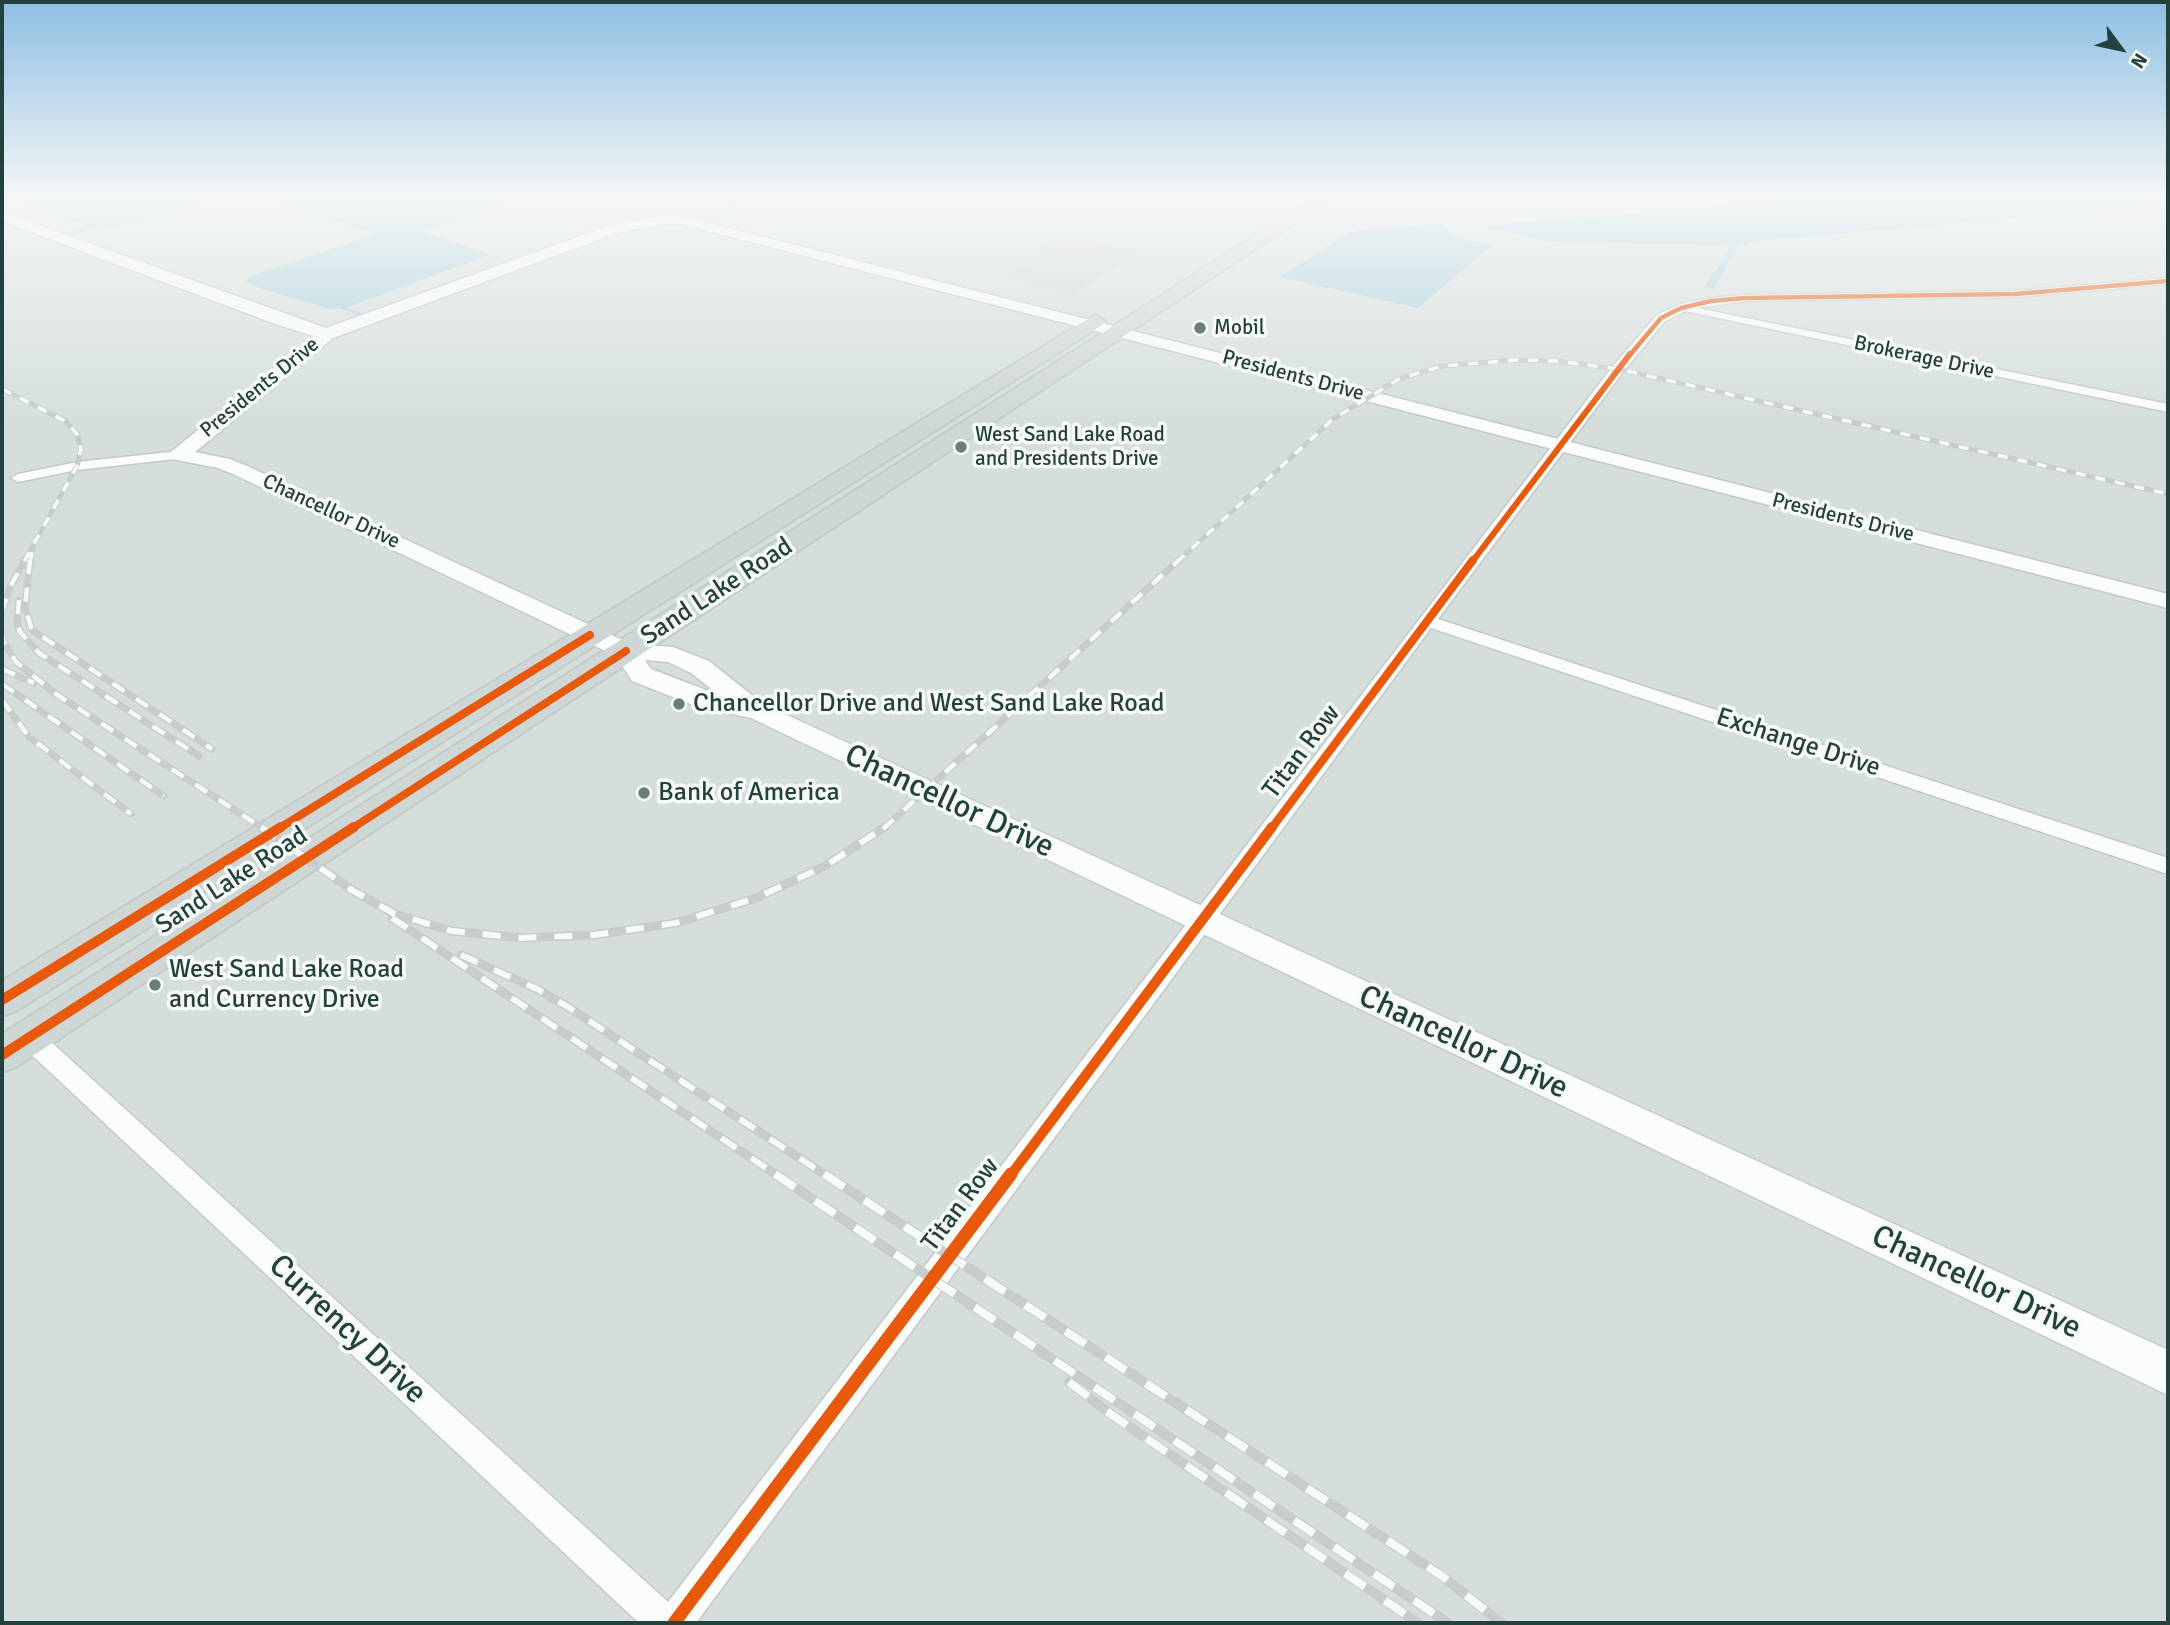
<!DOCTYPE html>
<style>
body{margin:0}
#map{position:relative;width:2170px;height:1625px;overflow:hidden;background:#e7edeb;font-family:Signika,sans-serif}
canvas{display:block}
.frame{position:absolute;inset:0;border:4px solid #24423d;pointer-events:none}
.north{position:absolute;left:2086px;top:14px;width:70px;height:70px;-webkit-text-stroke:5px #f6fbf9;paint-order:stroke;rotate:123deg;font-size:19px;font-weight:700;line-height:28px;text-align:center;color:#24423d}
.north::after{content:'';display:block;margin:auto;width:24px;height:32px;background:#24423d;clip-path:polygon(50% 0,100% 100%,50% 72%,0 100%)}
</style>
<div id="map">
<canvas width="2170" height="1625"></canvas>
<div class="frame"></div>
<div class="north">N</div>
</div>
<script>
const g = document.querySelector('canvas').getContext('2d');
g.lineJoin = 'round';
function paint(path, color) { g.fillStyle = color; g.fill(path, 'evenodd'); }
const shape = rows => new Path2D(rows.map(r => 'M' + r).join(''));
function trace(path, color, width, dash) { g.strokeStyle = color; g.lineWidth = width; g.lineCap = dash ? 'butt' : 'round'; g.setLineDash(dash || []); g.stroke(path); }
function write(font, color, halo, rows, align = 'center') {
  g.font = font + ' Signika,sans-serif'; g.lineWidth = 7; g.setLineDash([]); g.textBaseline = 'middle'; g.strokeStyle = halo; g.fillStyle = color; for (const [text, x, y, turn = 0] of rows) {
    g.save(); g.translate(x, y); g.rotate((+turn || 0) * Math.PI / 180); g.textAlign = isNaN(turn) ? turn : align; if (halo) g.strokeText(text, 0, 0); g.fillText(text, 0, 0); g.restore();
  }
}
paint(shape([
 [2,197,2168,197,2168,1623,2,1623]
]), '#d5dedb');
paint(shape([
 [4,197,224,197,118,225,92,228],
 [263,197,520,197,422,231,490,255,345,308,330,309,256,287,246,281,251,276,376,234],
 [1838,197,2168,197,2168,204,1756,241,1738,247,1713,289,1704,287,1727,254,1729,248,1726,245,1554,242,1487,228,1490,225],
 [1441,224,1455,237,1492,245,1418,308,1280,277,1343,236,1358,230]
]), '#a8cedb');
trace(shape([
 [699,197,737,206,738,209,712,219],
 [72,233,92,228],
 [342,308,368,316]
]), '#a8cedb', 2.5);
const building = shape([
 [1063,238,1136,254,1072,294,1004,276,1049,254,1037,251,1063,238]
]);
paint(building, '#ced4d2');
trace(building, '#d0d6d4', 2);
const street = shape([
 [2168,278,2168,284,2015,297,1745,301,1697,308,2168,404,2168,412,1685,311,1665,321,1623,372,1438,619,2168,858,2168,874,1431,628,696,1623,639,1623,20,1044,16,1037,20,1030,29,1027,38,1030,668,1602,1613,366,1657,315,1681,304,1711,298,1745,295,2015,291,2168,278],
 [179,451,184,452,186,455,184,458,77,470,18,482,11,478,18,474,77,462,179,451]
]);
const secondary = shape([
 [2,212,326,328,605,227,658,216,681,216,2168,594,2168,608,681,224,658,224,614,234,333,338,195,452,230,459,247,466,631,644,673,647,709,661,763,704,2168,1350,2168,1395,751,718,698,707,632,681,616,656,233,474,218,468,172,459,169,455,172,451,314,336,278,325,2,221,2,212],
 [645,660,668,662,691,673,719,695,651,669,645,660]
]);
const primary = shape([
 [1316,197,1334,197,16,1067,2,1072,2,1034,1316,197],
 [1095,315,1105,321,1102,325,16,1011,2,1016,2,981,1095,315]
]);
trace(street, '#c4cac8', 3);
trace(secondary, '#c3cac8', 3);
trace(primary, '#c2ccca', 4);
paint(street, '#fbfcfc');
paint(secondary, '#fbfcfc');
paint(primary, '#cfd7d6');
const railFar3 = shape([
 [2,389,65,421,77,434,81,449,77,466,24,562],
 [30,562,35,539],
 [1177,562,1333,419,1399,379,1442,366,1516,360,1557,361,1618,369,2168,494]
]);
const railFar2 = shape([
 [30,560,25,607,32,630,212,749],
 [19,600,17,622,20,632,39,653,199,756],
 [2,612,10,587,25,560],
 [2,631,3,641,16,662,56,694,264,829],
 [2,669,34,683],
 [2,684,164,796],
 [2,700,29,737,131,814],
 [883,829,1179,560]
]);
const railFar1 = shape([
 [261,827,355,892],
 [348,888,395,914,452,931,521,938,594,935,676,923,756,898,825,866,885,827],
 [392,918,778,1176],
 [461,955,537,989,568,1007,827,1176]
]);
const rail = shape([
 [775,1174,1448,1623],
 [824,1174,1442,1576,1501,1623],
 [1069,1382,1112,1415,1418,1623]
]);
trace(railFar3, '#c8cdcc', 5);
trace(railFar2, '#c8cdcc', 7);
trace(railFar1, '#c8cdcc', 9);
trace(rail, '#c8cdcc', 10);
trace(railFar3, '#f6fbf9', 3.5, [10]);
trace(railFar2, '#f6fbf9', 4.5, [14]);
trace(railFar1, '#f6fbf9', 6, [18]);
trace(rail, '#f6fbf9', 8, [24]);
trace(shape([
 [1629,356,1661,318,1681,308,1711,301,1745,298,2015,294,2168,281]
]), '#e8590c', 4.5);
trace(shape([
 [1472,562,1630,354]
]), '#e8590c', 6);
trace(shape([
 [278,829,590,635],
 [351,829,626,651],
 [1271,829,1473,560]
]), '#e8590c', 8);
trace(shape([
 [2,1000,281,827],
 [2,1055,354,827],
 [1010,1176,1272,827]
]), '#e8590c', 10);
trace(shape([
 [674,1623,1011,1174]
]), '#e8590c', 13);
const sky = g.createLinearGradient(0, 0, 0, 424);
sky.addColorStop(0, '#8ebee3');
sky.addColorStop(0.46, '#f4f7f6');
sky.addColorStop(1, '#f4f7f600');
g.fillStyle = sky;
g.fillRect(0, 0, 2170, 424);
for (const [x, y, r, color] of [
 [1200,328,7,"#687e7a"],
 [961,447,7,"#687e7a"],
 [679,704,7,"#687e7a"],
 [644,793,7,"#687e7a"],
 [155,985,7,"#687e7a"]
]) { const dot = new Path2D(); dot.arc(x, y, r, 0, 2 * Math.PI); g.fillStyle = color; g.fill(dot); trace(dot, '#f6fbf9', 2.5); }
write('21px', '#24423d', '#f6fbf9', [
 ["Mobil",1214,328],
 ["West Sand Lake Road",975,435],
 ["and Presidents Drive",975,459]
], 'left');
write('21px', '#24423d', '#f6fbf9', [
 ["Brokerage Drive",1924,358,12],
 ["Presidents Drive",1293,376,15],
 ["Presidents Drive",260,388,-39],
 ["Chancellor Drive",331,512,25],
 ["Presidents Drive",1843,518,14]
]);
write('26px', '#24423d', '#f6fbf9', [
 ["Sand Lake Road",717,592,-33],
 ["Exchange Drive",1798,743,18],
 ["Titan Row",1302,752,-53],
 ["Sand Lake Road",232,881,-33],
 ["Titan Row",961,1205,-53]
]);
write('26px', '#24423d', '#f6fbf9', [
 ["Chancellor Drive and West Sand Lake Road",693,704],
 ["Bank of America",658,793],
 ["West Sand Lake Road",169,970],
 ["and Currency Drive",169,1000]
], 'left');
write('32px', '#24423d', '#f6fbf9', [
 ["Chancellor Drive",949,802,25],
 ["Chancellor Drive",1463,1043,25],
 ["Chancellor Drive",1976,1283,25],
 ["Currency Drive",347,1330,43]
]);
</script>
